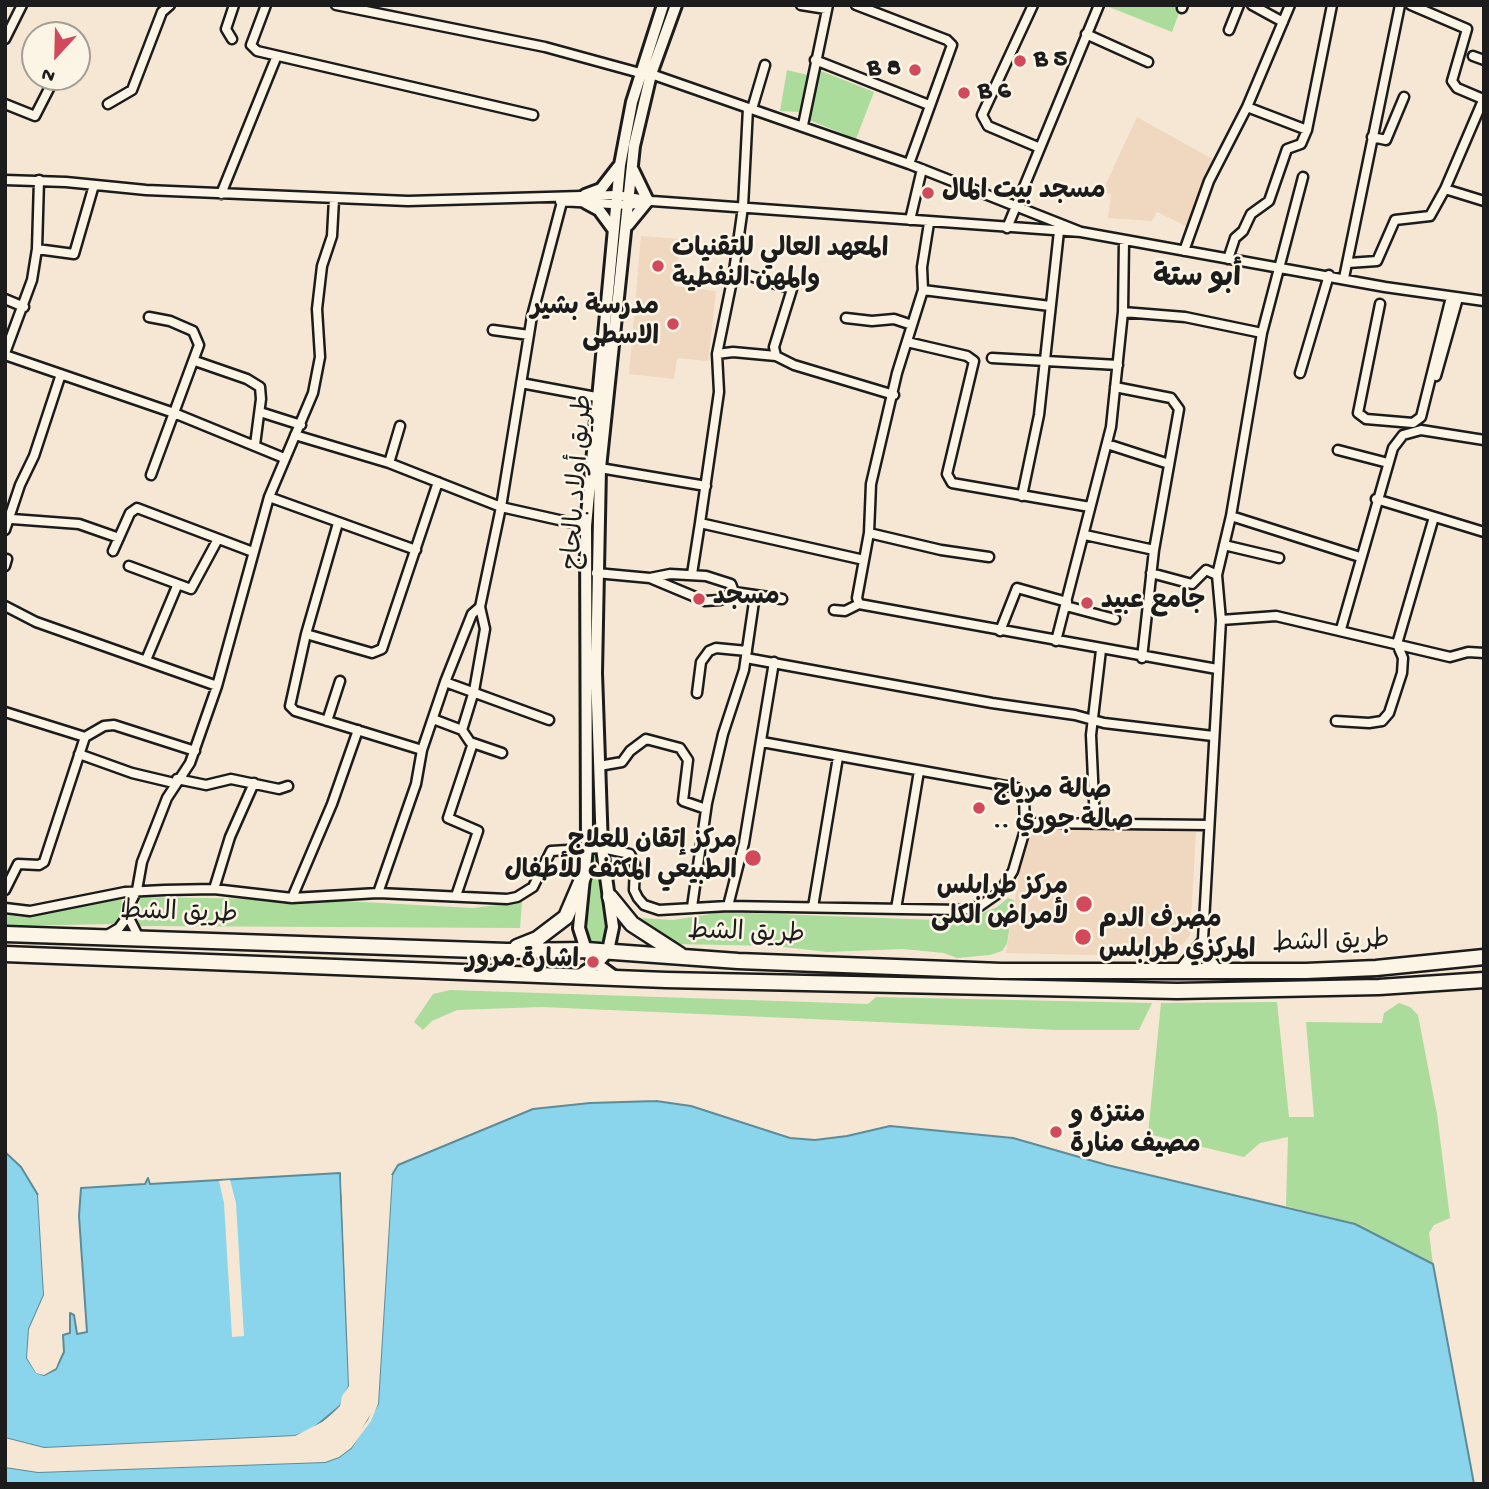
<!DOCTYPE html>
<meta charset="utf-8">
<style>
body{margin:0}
#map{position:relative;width:1489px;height:1489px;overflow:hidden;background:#f6e7d4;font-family:"Gochi Hand",sans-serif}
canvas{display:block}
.frame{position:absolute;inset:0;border:7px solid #1c1c1c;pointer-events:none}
.north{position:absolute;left:21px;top:21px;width:70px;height:70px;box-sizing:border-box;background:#fcf5e5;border:2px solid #a29e95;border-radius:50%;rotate:202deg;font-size:19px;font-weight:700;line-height:28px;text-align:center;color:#1c1c1c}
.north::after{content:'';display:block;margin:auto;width:24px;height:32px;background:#d1495b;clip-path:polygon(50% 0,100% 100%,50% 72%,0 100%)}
</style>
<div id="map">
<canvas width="1489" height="1489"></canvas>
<div class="frame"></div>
<div class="north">N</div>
</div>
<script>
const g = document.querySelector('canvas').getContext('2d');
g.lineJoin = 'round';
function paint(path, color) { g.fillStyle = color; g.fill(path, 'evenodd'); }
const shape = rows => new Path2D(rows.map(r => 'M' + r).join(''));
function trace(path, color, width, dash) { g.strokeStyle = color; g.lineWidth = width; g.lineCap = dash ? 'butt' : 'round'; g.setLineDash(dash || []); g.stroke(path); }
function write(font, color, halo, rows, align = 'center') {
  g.font = font + ' "Gochi Hand","Playpen Sans Arabic",sans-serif'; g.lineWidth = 5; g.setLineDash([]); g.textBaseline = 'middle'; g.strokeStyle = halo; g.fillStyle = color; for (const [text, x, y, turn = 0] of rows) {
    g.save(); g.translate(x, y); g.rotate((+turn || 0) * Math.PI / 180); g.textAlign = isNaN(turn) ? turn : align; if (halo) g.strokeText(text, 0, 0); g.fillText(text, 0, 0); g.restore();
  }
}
paint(shape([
 [1137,117,1214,160,1188,227,1157,212,1152,221,1108,218,1111,194,1102,192],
 [641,236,682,239,674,286,716,291,708,361,677,358,674,379,629,374],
 [1039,826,1196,832,1190,936,1170,957,1006,953,1024,845]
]), '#efd7c0');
paint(shape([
 [1104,5,1182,5,1172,32],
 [816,69,874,92,856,139,809,120],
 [787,70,808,75,799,112,780,111],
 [598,855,600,885,608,915,603,940,598,943,587,941,584,933,585,896,591,878,592,856],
 [140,897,326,900,473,908,522,902,520,928,138,926],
 [1008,898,1014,900,1007,944,1002,951,990,955,957,958,944,953,902,949,827,952,775,946,674,944,642,925,640,918,673,920,723,912,962,921,997,907],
 [122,899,119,924,5,926,5,915,24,917],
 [450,990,868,1004,876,997,1152,1003,1139,1030,1058,1030,542,1007,457,1010,432,1021,423,1030,414,1022,433,994],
 [1277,1002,1289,1117,1314,1117,1306,1022,1382,1023,1384,1013,1399,1003,1410,1007,1418,1015,1437,1114,1450,1218,1434,1225,1429,1233,1433,1264,1355,1224,1286,1206,1288,1137,1260,1143,1244,1157,1148,1134,1161,1003]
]), '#abdc9c');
const water = shape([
 [656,1101,691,1106,790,1138,815,1140,847,1136,890,1126,1013,1138,1107,1165,1355,1224,1433,1264,1474,1484,5,1484,5,1467,38,1472,325,1462,339,1457,351,1448,378,1404,392,1175,398,1165,533,1109,590,1103,656,1101],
 [5,1152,21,1167,38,1195,44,1295,29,1329,27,1358,36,1372,44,1375,56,1369,64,1352,63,1335,70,1333,70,1313,74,1315,77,1334,87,1332,79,1216,81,1188,145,1184,148,1178,150,1184,340,1173,349,1386,340,1406,310,1431,295,1436,44,1448,5,1438,5,1152]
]);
paint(water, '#8ad5eb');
trace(water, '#5e8b98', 2);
paint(shape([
 [341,1175,344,1175,353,1386,342,1408,328,1423,312,1434,295,1440,44,1452,5,1442,5,1438,44,1448,295,1436,326,1420,340,1406,342,1396,349,1386],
 [389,1175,392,1175,378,1404,371,1421,351,1448,339,1457,325,1462,38,1472,5,1467,5,1464,38,1469,324,1458,338,1454,348,1446,368,1420,375,1403],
 [230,1180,236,1203,244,1336,232,1337,224,1203,219,1181],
 [42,1194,48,1295,32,1331,31,1357,38,1370,44,1372,53,1367,57,1355,60,1356,56,1368,44,1375,36,1373,27,1358,29,1329,44,1295,38,1195]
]), '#f6e7d4');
const street = shape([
 [266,5,251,45,257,51,533,115],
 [336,5,545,47,640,73],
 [801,5,826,9],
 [856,5,947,40,952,45,909,164],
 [1252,5,1283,22],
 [1411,5,1467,29,1452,81,1457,88,1483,99],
 [1182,8,1183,5],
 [1229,30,1239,5],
 [1086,34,1148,62],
 [5,39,22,5],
 [232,39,226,29,234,5],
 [1473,56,1484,60],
 [815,60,929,105],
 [651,74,909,164,1081,232,1385,287,1484,301],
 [1484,98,1445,189,1484,201],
 [5,104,35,116,55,77],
 [108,104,132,90,162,12,170,5],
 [1247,107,1307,130],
 [748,108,743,207,734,271,717,354,719,392,700,523,864,560],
 [752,109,765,65],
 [803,125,828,5],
 [1372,137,1386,140,1404,97],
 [1040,148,1099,5],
 [5,180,66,182,146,190,408,201,616,195,652,201,1081,232],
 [221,194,276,58],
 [560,201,629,205,648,202],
 [910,220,922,169],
 [929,223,922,267,923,290,897,373,871,484,869,533,857,598,859,604,1217,669],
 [1007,228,1040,148,988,126,982,115,1033,5],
 [37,249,74,254,94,185],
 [1184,251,1209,181,1247,107,1290,5],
 [1228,259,1235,238,1243,231,1251,214,1269,201,1287,149,1301,144,1307,130,1332,5],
 [1348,263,1377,261,1395,220,1430,216,1445,189],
 [734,271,792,289,774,347,776,356,794,365,894,395],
 [1344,278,1400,5],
 [923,290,1050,306],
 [5,299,24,307],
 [1380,304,1358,413,1366,419,1413,423,1421,417,1451,297],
 [1123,312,1185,317,1262,333],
 [149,317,170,321,193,331,199,345,151,475],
 [846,318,872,321,894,319,912,325],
 [493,330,529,335],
 [907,342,967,356,974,361,947,474,952,483,1090,507],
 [5,353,32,280,37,249,39,180],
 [717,354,733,352,776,356],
 [5,355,174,413,284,458],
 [992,358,1118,365],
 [195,361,247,379,260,387,261,399,255,445],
 [1300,373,1329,275],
 [1436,376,1458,298],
 [521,383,596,397],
 [1115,387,1171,398,1179,409,1154,550,1142,658],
 [260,412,301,425],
 [295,435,389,463,501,507,586,526],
 [1107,444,1169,464],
 [1338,450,1388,463],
 [389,463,400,426],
 [600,468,706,486],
 [1022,496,1039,415,1059,231],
 [269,497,416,550],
 [1376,499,1484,532],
 [1231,516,1360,557],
 [12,519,79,524,119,538],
 [338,523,306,634,290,706,295,711,422,750],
 [5,530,20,485,34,456,61,374],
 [869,533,941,550,989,557],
 [1085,535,1154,550],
 [1224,545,1279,558],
 [113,551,130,513,137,508,253,552],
 [5,566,7,559],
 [129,566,191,589,218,539],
 [596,573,650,578,705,601,720,600,734,592,755,595,744,670,723,734,707,803,692,907],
 [1151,573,1192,584,1206,570,1217,575],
 [692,574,700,523],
 [650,578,670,574,706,576,731,584,734,592],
 [755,595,782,599],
 [5,606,36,622,217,686],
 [1066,606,1115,619],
 [834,610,845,611,859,604],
 [1221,620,1276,616,1450,657,1468,652,1484,653],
 [1341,629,1393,448,1403,435,1421,430,1484,440],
 [1000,631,1017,588,1067,602],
 [306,634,372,653,382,649,438,482],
 [1056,641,1111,427,1123,312,1124,240],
 [746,658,992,703,1075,715,1104,723,1213,736],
 [146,660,177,586],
 [445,682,549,720],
 [697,693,701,662,709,651,716,648,747,651],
 [5,712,85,737],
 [433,719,462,730,470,742,502,753],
 [327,721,340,681],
 [1336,721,1369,723,1382,721,1389,713,1402,673,1403,658,1397,644,1434,517],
 [462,730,474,691,485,629,480,607],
 [762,742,1017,788,1024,795,1025,830],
 [79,754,132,773,174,783],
 [599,766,622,762,630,751,646,739,680,748,688,760,683,801,706,809],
 [177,779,206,785,231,779,279,789,288,786],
 [1095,823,1091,735,1101,650],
 [214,889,230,837,254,783],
 [5,890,18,864,39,865,44,862,85,737,104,726,114,725,195,751],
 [378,893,416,784,422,750,445,682,472,614,480,607,501,507,532,316,562,202],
 [456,896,478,831,448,818,473,743],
 [292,898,332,804,358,730],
 [728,906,744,843,774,662],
 [813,907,838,757],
 [5,908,30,911,125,892,164,890,214,889,292,898,378,893,507,899,517,897,533,887,551,851,602,848,630,854,635,865,634,890,638,898,644,905,659,910,728,906,961,910,980,906,1000,892,1013,871,1025,830,1035,823,1209,825],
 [896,909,919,771],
 [107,935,119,928,128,916],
 [139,938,128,916,129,906,137,890,142,862,167,798,190,763,217,686,269,497,313,393,320,357,317,309,322,266,332,236,334,199],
 [1179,970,1203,940],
 [1220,972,1209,957,1203,940,1221,620,1217,575,1231,516,1262,333,1303,177]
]);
const secondary = shape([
 [633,170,647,199],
 [585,195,601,189,618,167],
 [586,203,599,210,613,229],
 [628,225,646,203],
 [579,975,597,964,608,951,613,927,602,848,596,673,600,468,634,146,651,74,676,5],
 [615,977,597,964,586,950,579,928,587,848,586,526,620,165,632,102,663,5]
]);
const highway = shape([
 [610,897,632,924,680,955],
 [5,934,507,951,586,950,738,961,1001,971,1306,971,1376,968,1484,957],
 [517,947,537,939,566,917,584,875],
 [5,954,666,980,1177,991,1379,987,1484,980]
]);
trace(street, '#1c1c1c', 13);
trace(secondary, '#1c1c1c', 16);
trace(highway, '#1c1c1c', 19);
trace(street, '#fcf5e5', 8);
trace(secondary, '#fcf5e5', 10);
trace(highway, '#fcf5e5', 14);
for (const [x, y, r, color] of [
 [1020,61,7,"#d1495b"],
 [915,70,7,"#d1495b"],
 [964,93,7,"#d1495b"],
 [928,193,7,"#d1495b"],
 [658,266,7,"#d1495b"],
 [673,324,7,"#d1495b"],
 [699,599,7,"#d1495b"],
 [1087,603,7,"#d1495b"],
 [979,808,7,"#d1495b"],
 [753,858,9,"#d1495b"],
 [1084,904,9,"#d1495b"],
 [1083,937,9,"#d1495b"],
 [593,962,7,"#d1495b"],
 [1056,1132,7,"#d1495b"]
]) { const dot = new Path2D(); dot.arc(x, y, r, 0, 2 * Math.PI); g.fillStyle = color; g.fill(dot); trace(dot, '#fcf5e5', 2.5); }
write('bold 26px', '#1c1c1c', '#fcf5e5', [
 ["B 5",1034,61],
 ["B 8",901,70,"right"],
 ["B 6",978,93],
 ["مسجد بيت المال",942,193],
 ["المعهد العالي للتقنيات",672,251],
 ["والمهن النفطية",672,281],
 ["مدرسة بشير",659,309,"right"],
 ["الاسطى",659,339,"right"],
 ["مسجد",713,599],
 ["جامع عبيد",1101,603],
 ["صالة مرياج",993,793],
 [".. صالة جوري",993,823],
 ["مركز إتقان للعلاج",737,843,"right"],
 ["الطبيعي المكثف للأطفال",737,873,"right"],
 ["مركز طرابلس",1068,889,"right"],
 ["لأمراض الكلى",1068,919,"right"],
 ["مصرف الدم",1099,922],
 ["المركزي طرابلس",1099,952],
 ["اشارة مرور",579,962,"right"],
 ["منتزه و",1070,1117],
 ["مصيف منارة",1070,1147]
], 'left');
write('26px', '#1c1c1c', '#fcf5e5', [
 ["طريق أولاد بالحاج",580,482,-86],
 ["طريق الشط",179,915,2],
 ["طريق الشط",746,935,2],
 ["طريق الشط",1331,944,-2]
]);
write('bold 30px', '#1c1c1c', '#fcf5e5', [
 ["أبو ستة",1197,280]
]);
</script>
